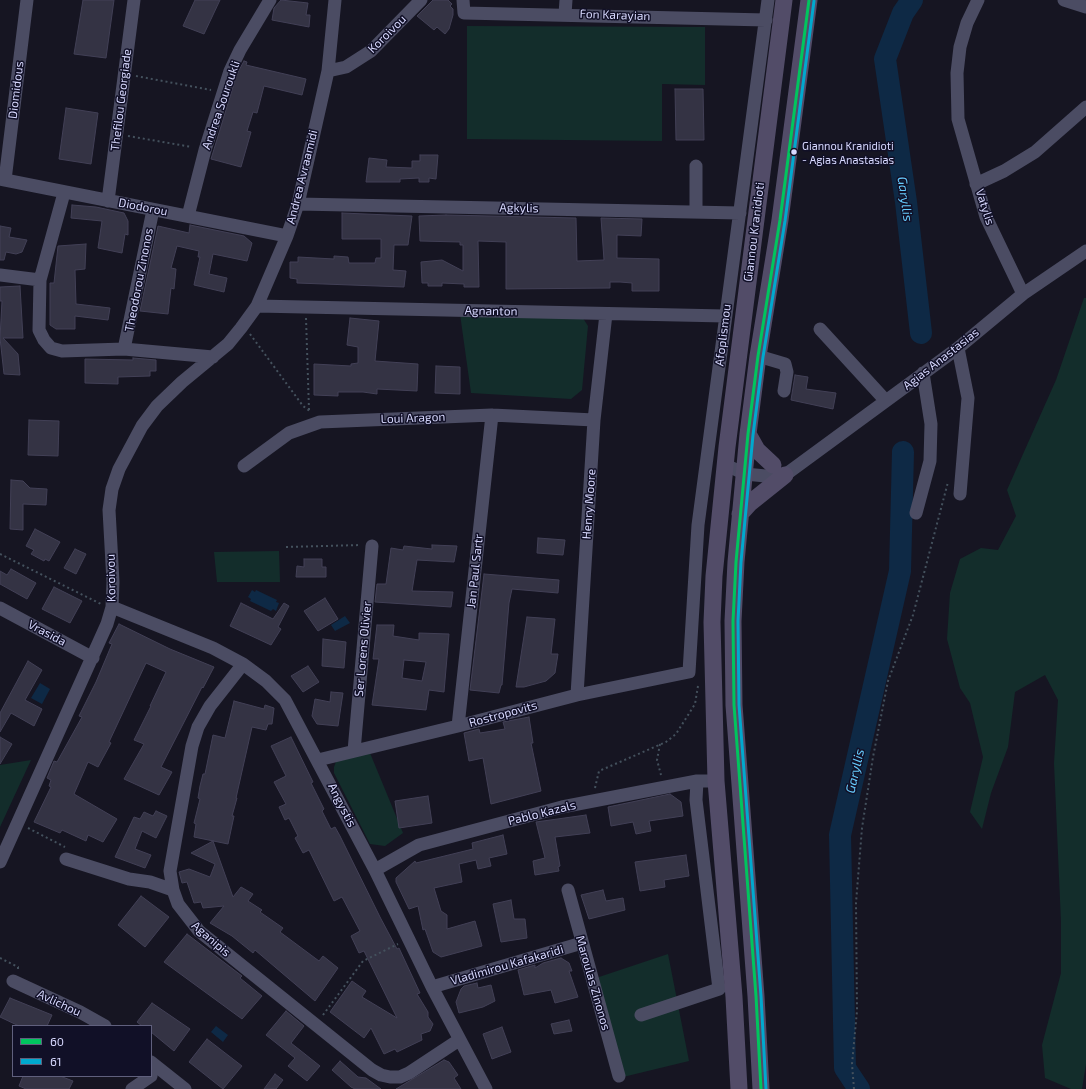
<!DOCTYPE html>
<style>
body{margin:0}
#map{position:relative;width:1086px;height:1089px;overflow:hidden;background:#161522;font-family:"Exo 2",sans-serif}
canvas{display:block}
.legend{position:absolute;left:12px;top:1025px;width:140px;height:52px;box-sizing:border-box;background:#111027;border:1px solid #60607d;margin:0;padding:5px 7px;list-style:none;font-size:12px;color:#d7d8fe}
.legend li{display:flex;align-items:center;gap:8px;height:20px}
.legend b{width:20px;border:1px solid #60607d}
</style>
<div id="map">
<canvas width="1086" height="1089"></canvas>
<ul class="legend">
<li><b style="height:5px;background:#00c55e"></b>60</li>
<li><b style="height:5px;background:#00a9ce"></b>61</li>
</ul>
</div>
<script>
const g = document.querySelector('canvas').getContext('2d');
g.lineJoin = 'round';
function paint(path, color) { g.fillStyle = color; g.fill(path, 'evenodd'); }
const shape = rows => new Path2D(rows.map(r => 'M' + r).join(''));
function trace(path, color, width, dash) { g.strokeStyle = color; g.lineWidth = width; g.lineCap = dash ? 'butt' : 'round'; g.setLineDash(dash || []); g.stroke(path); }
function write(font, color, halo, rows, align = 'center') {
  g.font = font + ' "Exo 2",sans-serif'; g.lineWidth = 3; g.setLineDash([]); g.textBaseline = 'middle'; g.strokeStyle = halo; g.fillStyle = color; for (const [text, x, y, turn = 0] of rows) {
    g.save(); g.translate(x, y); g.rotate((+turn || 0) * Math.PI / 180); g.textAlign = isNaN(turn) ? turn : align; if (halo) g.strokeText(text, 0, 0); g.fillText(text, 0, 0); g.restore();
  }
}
paint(shape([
 [467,26,705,27,705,85,662,84,662,141,467,139],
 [1084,298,1086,298,1086,1064,1082,1089,1071,1089,1045,1078,1042,1045,1061,973,1061,922,1054,763,1058,700,1045,675,1015,692,1008,747,991,793,982,829,970,812,983,757,970,703,960,688,947,639,950,593,960,559,981,548,998,550,1016,516,1007,490,1056,380],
 [460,314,581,315,588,326,582,390,571,399,471,393],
 [279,551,280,582,217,582,214,552],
 [370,753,403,833,385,846,370,844,334,773,334,767,337,759],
 [31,760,0,827,0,765],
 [668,954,689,1061,623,1077,596,978]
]), '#132d2b');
paint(shape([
 [252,590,255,592,256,590,277,600,276,602,279,603,276,611,273,609,271,611,250,601,251,599,248,597],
 [345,616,350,623,335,631,331,625],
 [40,683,50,689,42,704,31,698],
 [216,1026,228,1035,223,1042,211,1032]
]), '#0e2945');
trace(shape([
 [912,0,903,13,885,59,906,202,921,333],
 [859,1089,845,1068,840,835,900,571,903,452]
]), '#0e2945', 22);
const building = shape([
 [83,0,114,0,106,58,74,54,83,0],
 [195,0,220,0,204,34,183,26,195,0],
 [281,0,308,3,306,15,310,15,309,27,272,20,274,8,281,0],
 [433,0,448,0,452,4,450,6,453,9,453,15,449,29,445,34,437,27,434,30,417,16,433,0],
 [244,61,247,62,246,65,306,79,302,95,264,86,257,113,253,112,247,131,251,132,241,167,211,159,237,74,244,61],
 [675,89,703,89,704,140,676,140,675,89],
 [66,108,98,113,91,164,59,159,66,108],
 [420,155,438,155,436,179,429,178,429,182,419,182,419,178,400,179,400,182,366,182,369,158,387,160,386,167,412,168,412,161,420,161,420,155],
 [72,205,96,207,124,213,128,221,128,235,125,234,122,253,98,248,102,221,71,218,72,205],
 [342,213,412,216,408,245,394,245,393,270,406,271,404,287,297,283,297,279,290,278,290,262,298,262,298,257,334,259,334,256,348,257,349,263,375,263,376,258,381,258,381,239,342,239,342,213],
 [446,215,576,218,577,261,604,260,601,218,642,219,641,236,617,235,617,258,659,259,659,291,632,291,632,283,620,282,610,282,610,288,506,289,506,242,478,241,479,287,464,287,464,284,442,283,442,286,428,286,428,283,422,283,421,262,442,260,463,271,463,245,460,245,460,242,420,241,419,216,446,215],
 [190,225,244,236,252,243,247,261,213,254,209,274,227,278,224,292,194,285,200,257,198,257,199,251,177,246,171,268,176,269,174,289,171,288,168,314,140,311,158,226,189,233,190,225],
 [0,226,11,228,9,237,27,240,22,252,16,254,6,252,4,260,0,260,0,226],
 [86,244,85,269,75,270,76,304,110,308,108,320,75,316,75,329,56,329,50,325,50,283,54,283,58,246,86,244],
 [20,286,23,338,3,338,18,354,20,375,4,374,0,338,2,301,0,301,0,287,20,286],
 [350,318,379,321,375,361,418,364,417,391,377,389,377,394,363,392,338,392,338,396,314,395,314,364,351,366,351,364,358,363,358,347,347,345,350,318],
 [133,358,156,360,156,371,150,371,150,376,118,377,118,384,85,383,85,359,133,360,133,358],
 [436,366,460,367,460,394,435,393,436,366],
 [795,375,808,377,806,389,836,393,833,409,791,400,795,375],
 [29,420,59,421,58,456,28,455,29,420],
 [11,480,23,481,30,488,47,489,46,505,23,504,23,530,10,529,11,480],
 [35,529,60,542,49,561,45,559,44,561,31,554,34,550,26,546,35,529],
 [538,538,565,540,563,555,537,553,538,538],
 [432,545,457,546,454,562,417,560,412,591,453,592,451,607,375,602,377,584,386,584,391,548,403,550,404,546,432,549,432,545],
 [75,549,86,554,76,574,64,568,75,549],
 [304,559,322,559,322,567,326,567,326,577,296,577,297,566,304,567,304,559],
 [11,569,36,583,27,599,0,584,0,571,7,575,11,569],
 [484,574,559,580,558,593,512,589,509,603,502,685,501,685,499,693,470,690,484,574],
 [54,587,82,601,70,623,42,609,54,587],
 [325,598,338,619,318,631,304,611,325,598],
 [241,603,273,619,284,603,289,606,278,627,281,629,271,645,230,626,241,603],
 [527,617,555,619,551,654,558,654,555,673,546,681,524,687,516,687,527,617],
 [119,624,170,649,214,667,203,688,202,687,161,767,172,772,159,795,124,779,144,744,134,740,151,706,150,706,166,672,146,663,109,742,111,743,98,767,88,762,74,794,117,819,103,842,88,835,86,841,62,830,60,833,34,822,51,787,49,786,51,780,47,778,54,761,57,762,82,717,79,716,96,682,112,644,109,643,119,624],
 [377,625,394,625,393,636,419,640,419,633,449,634,444,692,429,690,426,710,372,705,379,659,373,659,377,625],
 [404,660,426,662,422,681,402,678,404,660],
 [323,639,346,642,344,668,322,666,323,639],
 [28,661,42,670,25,700,42,709,34,726,11,713,0,732,0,713,28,661],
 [308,666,319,682,303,692,291,676,308,666],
 [331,692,343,693,338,726,317,724,312,716,315,699,330,702,331,692],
 [234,701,264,709,265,705,274,708,272,724,268,724,266,730,252,727,236,798,237,798,232,816,234,816,228,844,194,837,196,824,194,823,200,799,198,798,200,786,203,774,205,774,213,735,225,738,234,701],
 [529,717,533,743,531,743,541,791,491,804,483,758,469,761,464,733,479,729,480,733,505,729,503,722,529,717],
 [0,737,12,744,0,764,0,737],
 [291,737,313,782,311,783,324,809,322,811,331,829,335,827,340,836,380,917,397,949,399,948,420,993,417,994,428,1012,428,1017,433,1024,430,1031,421,1034,422,1040,397,1052,395,1049,384,1054,371,1028,364,1038,330,1012,352,981,366,991,362,997,397,1018,364,951,359,953,351,936,360,931,342,897,334,901,309,850,303,853,295,838,298,836,289,818,285,820,279,807,286,804,274,782,286,776,271,746,291,737],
 [670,794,681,802,683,816,649,821,651,831,636,834,633,822,611,826,608,807,670,794],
 [428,796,432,823,399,828,395,801,428,796],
 [156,811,167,816,156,838,142,831,135,849,151,855,145,868,115,857,134,817,140,819,144,812,153,816,156,811],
 [586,815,590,833,555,837,560,866,558,867,559,871,535,875,533,861,545,858,536,822,586,815],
 [503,835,507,854,489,858,491,866,478,869,476,860,459,864,462,882,434,888,441,911,447,915,447,929,475,921,482,946,441,957,433,952,425,929,423,930,418,906,409,909,396,882,396,878,415,861,416,863,473,849,472,843,503,835],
 [213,841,233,897,241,887,253,894,248,901,262,910,260,912,283,928,280,932,319,961,323,956,338,968,315,1001,255,950,253,953,232,936,210,923,224,906,203,908,201,902,194,903,187,882,182,883,179,872,189,869,210,877,215,864,191,853,213,841],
 [686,855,689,876,664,880,665,887,640,891,635,862,686,855],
 [603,890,606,901,623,898,625,910,589,919,581,895,603,890],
 [141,896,169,917,145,947,118,925,141,896],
 [511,900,514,919,525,919,527,938,501,942,493,904,511,900],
 [187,934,242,976,240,978,262,996,242,1019,164,962,187,934],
 [561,958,569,963,572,971,569,971,578,997,555,1003,551,990,524,995,518,970,535,965,535,968,543,963,561,958],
 [477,983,478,988,491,985,495,1001,483,1007,459,1013,456,1002,461,989,464,986,477,983],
 [10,998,52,1015,47,1026,19,1026,0,1017,10,998],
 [152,1003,190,1029,174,1051,151,1032,151,1026,142,1026,137,1022,152,1003],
 [286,1011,304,1026,291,1043,320,1066,307,1081,288,1066,295,1058,266,1035,286,1011],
 [569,1020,572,1031,554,1034,551,1024,569,1020],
 [502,1027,511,1052,492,1059,483,1034,502,1027],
 [207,1039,242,1066,223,1089,189,1062,207,1039],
 [444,1060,449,1062,458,1075,454,1078,461,1089,396,1089,444,1060],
 [340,1061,358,1077,366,1078,381,1089,355,1089,351,1087,332,1070,340,1061],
 [275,1074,283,1080,276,1089,264,1089,275,1074],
 [23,1076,60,1076,73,1081,69,1089,26,1089,19,1086,23,1076]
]);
paint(building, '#343344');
trace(building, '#424056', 1);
trace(shape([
 [136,76,211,90],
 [128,136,192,147],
 [306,318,309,410],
 [250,334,303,406,311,412],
 [286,547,361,545],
 [0,554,101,604],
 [660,744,657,760,661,775],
 [595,788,599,771,666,742,676,734,695,704,698,686],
 [28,828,65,847],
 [0,958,18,967,18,969],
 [323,1015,363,961,398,944],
 [854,1089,852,1064,857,1011,856,903,862,828,873,757,888,681,913,615,948,482]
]), '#44515d', 2, [2, 3]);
trace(shape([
 [463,0,464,13,766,20],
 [978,0,967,23,960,47,957,73,958,119,986,217,1023,294],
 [1064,0,1086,7],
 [565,14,566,0],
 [328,71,346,67,371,51,421,0],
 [0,179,287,236],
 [5,180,27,0],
 [976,184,1004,171,1035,152,1086,107],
 [64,193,40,280,39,330,44,340,51,348,62,351,124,349,213,357],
 [108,201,134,0],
 [298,204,740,213],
 [696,212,696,166],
 [188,216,205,150,230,71,240,50,270,0],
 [0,275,40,280],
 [257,306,725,316],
 [820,329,886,401],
 [958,348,968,398,960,494],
 [124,349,153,210],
 [758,356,785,364,787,372,784,391],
 [726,465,745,474,776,477,785,475,958,348,1023,294,1086,251],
 [244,466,289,433,320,422,492,415,594,420],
 [916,513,930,461,931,424,923,373],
 [112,607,213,648,243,664,266,681,285,700,375,870,432,987,486,1089],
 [0,608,93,658],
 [243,664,210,706,198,727,192,746,170,871,173,890,178,904,199,931,372,1070,381,1075,390,1077,400,1077,409,1073,459,1040],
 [577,695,594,420,606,314],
 [458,726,492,415],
 [354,751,372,546],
 [318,760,458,726,577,695,689,672,698,525,768,0],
 [66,859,129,879,150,882,173,890],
 [0,862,107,624,112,607,113,582,109,510,112,489,119,469,142,426,157,406,182,382,228,344,241,328,257,306,287,236,298,204,328,71,335,0],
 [375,870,419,845,562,807,697,781,716,781],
 [568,890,619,1076],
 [13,981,80,1012,105,1026],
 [432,987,582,943],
 [641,1015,719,989,696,800,697,781],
 [151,1062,185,1089],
 [132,1089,151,1076]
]), '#4b4c63', 13);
trace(shape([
 [748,434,757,450,773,465],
 [740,514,750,503,785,475],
 [739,1089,734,997,716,781,712,622,714,576,727,447,784,0],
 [761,1089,756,996,734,705,733,621,736,562,748,434,758,356,780,220,809,0]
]), '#524c68', 17);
trace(shape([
 [761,1089,756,996,734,705,733,621,736,562,748,434,758,356,780,220,809,0]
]), '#00c55e', 3);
trace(shape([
 [766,1089,761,996,739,705,738,621,741,562,753,435,763,357,785,221,814,1]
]), '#00a9ce', 3);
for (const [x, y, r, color] of [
 [794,152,3.5,"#d7d8fe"]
]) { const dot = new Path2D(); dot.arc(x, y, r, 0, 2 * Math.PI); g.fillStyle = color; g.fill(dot); trace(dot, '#111027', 1.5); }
write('11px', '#d7d8fe', '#111027', [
 ["Giannou Kranidioti",802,146],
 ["- Agias Anastasias",802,160]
], 'left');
write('12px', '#d7d8fe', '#111027', [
 ["Fon Karayian",615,15,2],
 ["Koroivou",387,34,-45],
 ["Diomidous",16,90,-83],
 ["Thefilou Georgiade",121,100,-83],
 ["Andrea Souroukli",221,105,-71],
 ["Andrea Avraamidi",302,177,-76],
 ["Diodorou",143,207,11],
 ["Vatylis",985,207,72],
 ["Agkylis",519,208,1],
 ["Giannou Kranidioti",754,232,-83],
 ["Theodorou Zinonos",139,280,-79],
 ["Agnanton",491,311,1],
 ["Afoplismou",723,335,-83],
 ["Agias Anastasias",941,359,-38],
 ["Loui Aragon",413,418,-2],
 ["Henry Moore",589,504,-86],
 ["Jan Paul Sartr",475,571,-84],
 ["Koroivou",111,578,-91],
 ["Vrasida",47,633,28],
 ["Ser Lorens Olivier",363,649,-85],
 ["Rostropovits",503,714,-15],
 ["Angystis",342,805,63],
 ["Pablo Kazals",542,813,-14],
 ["Aganipis",211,939,41],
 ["Vladimirou Kafakaridi",507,965,-16],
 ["Maroulas Zinonos",593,983,74],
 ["Avlichou",59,1003,25]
]);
write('italic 13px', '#66cbfd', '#111027', [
 ["Garyllis",905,199,82],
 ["Garyllis",855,771,-77]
]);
</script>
